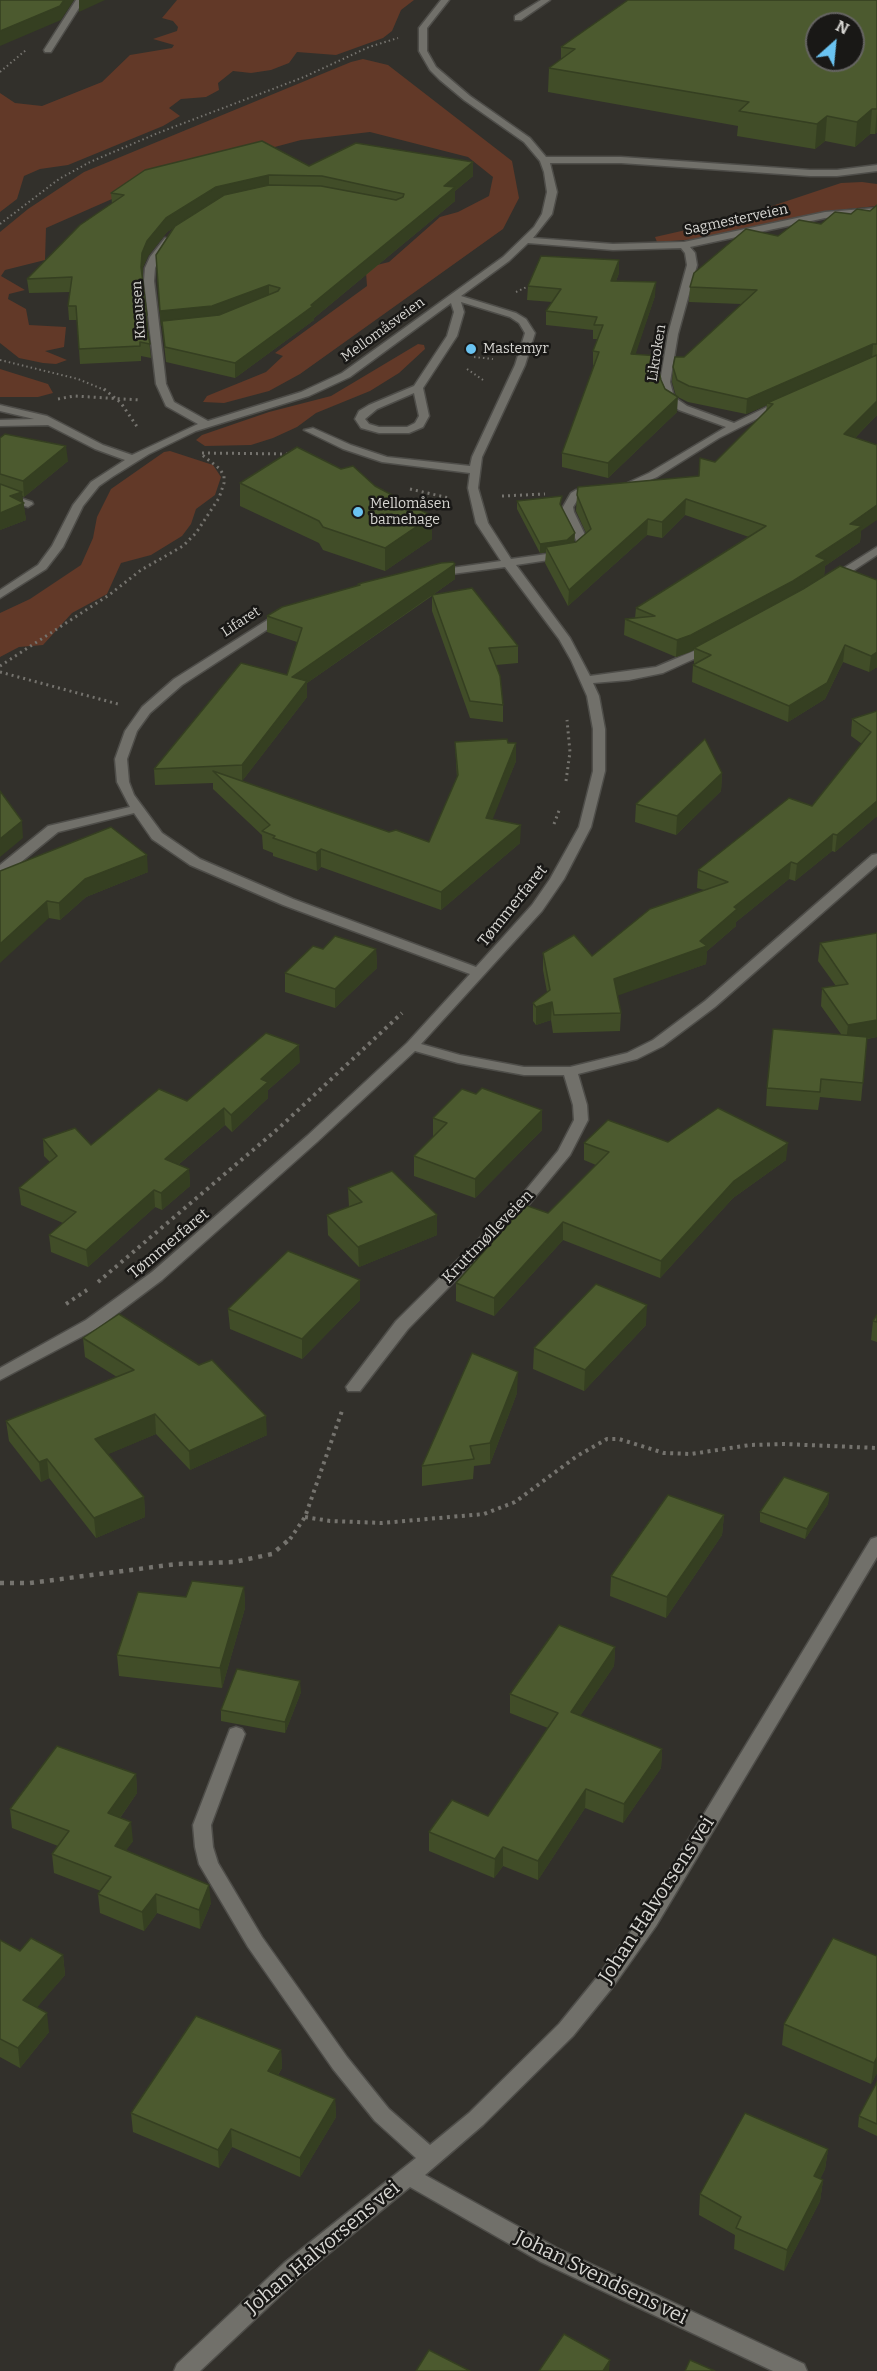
<!DOCTYPE html>
<meta charset="utf-8">
<style>
body{margin:0}
#map{position:relative;width:877px;height:2371px;overflow:hidden;background:#32302b;font-family:Bitter,serif}
canvas{display:block}
.north{position:absolute;left:805px;top:12px;width:60px;height:60px;box-sizing:border-box;background:#191816;border:2px solid #656462;border-radius:50%;rotate:27deg;font-size:16px;font-weight:700;line-height:24px;text-align:center;color:#d8d7d3}
.north::after{content:'';display:block;margin:auto;width:21px;height:27px;background:#6ac3f1;clip-path:polygon(50% 0,100% 100%,50% 72%,0 100%)}
</style>
<div id="map">
<canvas width="877" height="2371"></canvas>
<div class="north">N</div>
</div>
<script>
const g = document.querySelector('canvas').getContext('2d');
g.lineJoin = 'round';
function paint(path, color) { g.fillStyle = color; g.fill(path, 'evenodd'); }
const shape = rows => new Path2D(rows.map(r => 'M' + r).join(''));
function trace(path, color, width, dash) { g.strokeStyle = color; g.lineWidth = width; g.lineCap = dash ? 'butt' : 'round'; g.setLineDash(dash || []); g.stroke(path); }
function write(font, color, halo, rows, align = 'center') {
  g.font = font + ' Bitter,serif'; g.lineWidth = 5; g.setLineDash([]); g.textBaseline = 'middle'; g.strokeStyle = halo; g.fillStyle = color; for (const [text, x, y, turn = 0] of rows) {
    g.save(); g.translate(x, y); g.rotate((+turn || 0) * Math.PI / 180); g.textAlign = isNaN(turn) ? turn : align; if (halo) g.strokeText(text, 0, 0); g.fillText(text, 0, 0); g.restore();
  }
}
paint(shape([
 [177,0,414,0,401,10,392,31,383,38,336,55,297,52,289,63,271,70,251,73,233,71,218,83,219,90,206,97,181,99,169,108,180,116,163,126,68,165,40,169,24,176,17,199,0,212,0,93,15,103,42,106,102,82,130,55,172,48,174,45,153,39,177,31,178,27,173,21,162,18],
 [363,59,388,65,512,161,519,198,503,229,300,374,269,391,224,403,203,402,207,396,266,372,283,356,275,353,367,286,366,272,373,266,389,262,440,217,458,212,489,196,493,177,468,157,370,132,301,140,162,177,46,228,45,260,5,270,1,276,25,290,9,294,8,299,26,309,29,325,66,327,64,347,45,351,67,360,56,364,43,363,19,358,0,343,0,232,28,209,84,172,351,62],
 [862,182,877,184,877,206,827,211,699,239,657,242,655,237,730,220,841,183],
 [418,344,424,345,425,349,399,373,370,391,316,413,297,427,273,438,251,445,205,446,196,440,202,435,269,412,331,396],
 [0,369,48,384,53,393,38,397,0,397],
 [170,451,213,465,221,477,215,495,196,509,191,524,182,536,151,555,121,563,107,594,72,613,43,645,19,647,0,657,0,613,30,599,81,565,93,538,97,517,111,489,164,452]
]), '#623928');
const minor = shape([
 [76,0,84,0,51,52,45,52,44,50,76,0],
 [441,0,449,0,427,28,427,51,436,67,470,96,530,138,546,157,621,157,810,170,837,170,877,165,877,171,837,176,810,176,621,163,550,163,557,192,552,214,533,238,613,244,684,242,825,212,877,208,877,214,825,218,690,247,695,253,697,265,678,334,670,382,674,397,687,406,734,423,779,401,788,403,719,438,657,477,625,491,620,488,621,486,649,473,726,427,679,410,666,401,662,393,660,382,668,334,687,265,685,253,681,248,613,250,528,243,509,261,461,296,516,313,526,319,535,333,525,365,482,457,478,488,488,523,511,559,568,551,577,542,562,512,563,507,571,493,576,490,598,489,603,492,598,495,580,496,573,507,574,512,589,543,575,556,516,565,570,638,590,676,656,667,708,645,712,644,718,648,663,673,629,680,593,683,599,696,605,729,605,771,591,827,564,879,542,911,421,1044,460,1055,524,1067,570,1067,627,1053,653,1040,705,1001,872,855,877,854,877,865,715,1007,663,1046,637,1059,578,1074,587,1105,588,1120,570,1155,526,1208,408,1329,360,1391,348,1391,346,1387,396,1321,516,1202,558,1151,574,1120,573,1105,564,1075,524,1075,458,1063,415,1051,317,1142,162,1280,98,1328,0,1380,0,1368,86,1320,152,1272,307,1136,407,1043,470,974,283,905,190,865,152,839,134,813,58,832,5,875,0,876,0,865,48,826,130,807,117,782,115,759,125,731,142,707,174,679,280,612,288,612,288,616,182,685,150,713,137,731,127,759,129,782,134,795,162,833,200,859,293,899,476,967,532,905,550,879,579,827,593,771,593,729,587,696,571,660,559,639,505,567,437,576,431,573,437,570,501,561,476,523,468,488,470,473,382,462,343,449,304,430,313,428,351,445,387,457,470,466,472,457,515,365,525,333,519,323,510,317,461,302,464,312,457,336,423,388,429,416,423,427,409,433,379,433,361,428,355,419,359,411,369,405,414,386,447,336,454,312,451,303,350,377,309,396,196,431,149,454,112,477,99,486,83,506,63,547,46,569,0,598,0,590,38,565,52,546,73,505,91,482,125,460,95,449,48,425,0,426,0,420,34,419,0,411,0,405,47,416,103,445,132,455,198,424,166,406,156,384,144,281,145,268,150,257,165,238,173,240,160,257,155,268,154,281,166,384,174,402,208,421,301,392,342,373,503,257,534,227,542,214,547,192,544,172,540,161,524,142,464,100,440,80,430,70,419,51,419,28,441,0],
 [414,393,419,416,415,423,407,427,379,427,369,424,365,419,377,409,414,393],
 [541,0,550,0,521,20,515,20,515,16,541,0],
 [0,491,32,502,33,504,28,507,0,498,0,491],
 [877,547,877,555,836,582,828,582,828,578,877,547],
 [877,1537,877,1557,656,1926,612,1988,573,2036,483,2125,425,2175,557,2248,804,2364,807,2371,773,2371,541,2262,410,2187,300,2277,200,2371,174,2371,177,2364,284,2263,416,2158,375,2121,333,2069,248,1947,199,1864,195,1847,193,1825,230,1729,236,1727,242,1729,245,1734,211,1825,213,1847,218,1863,262,1937,347,2057,389,2109,430,2145,469,2113,559,2024,598,1976,642,1916,871,1539,877,1537]
]);
trace(minor, '#4e4d49', 3);
trace(shape([
 [0,72,26,50],
 [0,224,59,179,90,162,158,133,304,77,369,47,398,38],
 [516,292,531,285],
 [474,357,493,359],
 [0,360,78,379,107,391],
 [467,369,483,380]
]), '#75736e', 2, [1.5, 3]);
trace(shape([
 [104,389,121,403,138,428],
 [58,399,74,396,140,400],
 [202,453,291,454],
 [410,489,449,498],
 [502,496,545,494],
 [0,666,109,595,141,570,183,546,196,533,219,498,224,483,224,476,220,469,201,454],
 [0,672,118,704],
 [566,781,570,752,567,720],
 [554,824,560,808]
]), '#75736e', 3, [2, 4]);
trace(shape([
 [98,1282,280,1127,402,1013],
 [66,1304,87,1290],
 [305,1517,330,1521,382,1523,484,1514,515,1502,577,1456,607,1439,619,1439,664,1453,691,1454,750,1445,784,1444,877,1448],
 [290,1539,305,1517,343,1408]
]), '#75736e', 4, [3, 4.5]);
trace(shape([
 [0,1583,30,1583,177,1564,234,1562,272,1554,291,1538]
]), '#75736e', 4.5, [4, 6]);
paint(minor, '#71706a');
paint(shape([
 [877,0,877,132,875,134,870,134,855,147,825,141,815,149,737,136,738,126,548,92,549,68,561,59,561,47],
 [309,166,473,176,455,191,455,201,314,318,314,320,235,378,166,362,162,325,161,326,156,255,173,228,167,232,148,256,143,267,142,277,151,358,141,356,141,361,80,364,77,320,69,320,68,306,70,292,29,293,27,279,112,204,111,193],
 [877,205,877,415,855,438,861,531,860,542,825,566,824,576,877,580,877,667,869,672,843,662,825,699,788,722,692,682,693,665,695,665,694,664,694,650,676,657,624,635,625,619,635,618,636,608,749,537,685,515,662,538,647,535,568,606,545,563,546,552,540,553,517,509,517,501,561,506,575,533,574,542,573,543,576,542,586,533,576,511,577,495,699,476,715,462,766,411,767,405,746,414,688,402,676,396,672,382,673,367,741,304,689,302,690,287,778,236,821,224,851,214,870,211],
 [619,260,619,273,616,281,655,296,635,354,659,373,661,380,677,412,608,478,562,467,562,453,594,365,593,365,593,351,598,339,593,339,593,330,546,325,546,311,552,302,527,300,528,286],
 [0,438,68,461,24,497,22,496,26,520,0,530],
 [240,483,432,539,385,571,323,550,319,543,240,506],
 [455,579,434,594,518,646,518,663,496,665,503,705,503,722,470,718,432,611,432,596,307,683,307,697,242,781,389,832,429,842,457,778,455,742,508,743,516,761,492,819,520,843,441,910,321,867,317,871,273,856,273,853,263,849,262,835,213,789,213,783,155,785,154,769,287,675,297,642,267,632,267,616,359,586,358,584],
 [877,711,877,816,835,852,832,851,795,881,789,879,736,922,736,926,707,951,706,964,617,995,621,1013,620,1031,553,1033,551,1020,536,1025,533,1021,533,1003,547,992,543,970,543,953,592,956,704,890,697,888,698,870,812,806,862,744,851,736,852,719],
 [722,773,721,791,676,835,635,822,636,804],
 [0,871,148,872,86,897,60,920,49,918],
 [877,933,877,1037,867,1039,861,1101,820,1097,818,1110,766,1106,767,1088,841,1034,821,1006,822,988,836,986,818,961,820,943],
 [323,949,376,949,377,968,335,1008,285,992,285,973],
 [300,1062,268,1090,268,1098,232,1132,225,1125,178,1165,189,1169,190,1186,162,1210,155,1207,88,1267,51,1252,49,1235,63,1223,21,1205,19,1188,50,1162,44,1156,43,1139,91,1145,187,1101],
 [476,1094,542,1130,475,1198,414,1176,414,1156,433,1137,433,1118],
 [668,1142,786,1160,733,1198,660,1278,563,1240,494,1316,456,1301,456,1283,548,1213,596,1165,584,1160,584,1143],
 [348,1188,437,1235,359,1267,328,1235,327,1215,349,1207],
 [360,1300,302,1359,230,1329,228,1309],
 [877,1315,877,1342,871,1340,873,1321],
 [646,1325,584,1391,533,1369,534,1348],
 [83,1338,267,1435,190,1470,156,1434,108,1454,144,1497,145,1517,96,1538,49,1478,41,1482,9,1441,6,1421,117,1377,85,1357],
 [517,1393,490,1464,474,1466,473,1479,422,1486,422,1466],
 [829,1493,828,1504,805,1539,760,1522,760,1512],
 [724,1515,722,1535,666,1618,610,1596,611,1576],
 [244,1587,245,1608,222,1688,119,1676,117,1655],
 [615,1647,614,1666,580,1716,662,1749,661,1768,623,1823,585,1808,538,1880,503,1866,494,1878,429,1851,429,1832,488,1816,548,1728,510,1713,510,1694],
 [301,1692,285,1733,221,1721,221,1710],
 [136,1774,137,1793,120,1818,133,1841,126,1850,211,1903,200,1929,157,1913,144,1931,100,1913,98,1894,101,1891,54,1873,52,1854,58,1846,12,1828,10,1809],
 [0,1940,20,1951,63,1955,65,1975,37,2007,49,2032,20,2068,0,2057],
 [877,1956,877,2073,871,2084,782,2045,784,2024],
 [281,2050,282,2068,278,2075,335,2099,336,2117,300,2177,232,2147,219,2168,133,2132,131,2113],
 [877,2082,877,2136,858,2127,859,2116],
 [828,2149,825,2169,820,2179,823,2180,820,2201,784,2271,734,2249,735,2235,699,2215,700,2194]
]), '#414d28');
paint(shape([
 [64,0,74,0,61,20,0,46,0,31],
 [79,0,105,0,79,12],
 [872,109,870,134,855,147,857,122],
 [877,109,877,132,875,134],
 [827,116,825,141,815,149,817,124],
 [473,162,473,176,455,191,455,201,314,318,314,320,235,378,235,363],
 [269,175,269,189,217,201,167,232,148,256,143,267,142,281,141,267,142,253,147,241,166,218,216,187],
 [619,260,619,273,611,295,611,281],
 [656,282,655,296,631,368,631,354],
 [269,285,269,299,212,321,161,326,160,311],
 [147,315,148,329,146,332,145,317],
 [873,344,872,359,767,403,767,405,746,414,747,399],
 [678,397,677,412,608,478,608,463],
 [877,401,877,415,843,450,844,434],
 [66,446,68,461,24,497,23,481],
 [22,492,26,520,0,530,0,513,10,496],
 [686,499,685,515,662,538,662,522],
 [877,505,877,520,861,531,860,542,825,566,824,576,792,597,694,648,694,650,690,652,676,657,677,640,816,556,850,524],
 [432,516,432,539,385,571,385,548],
 [648,519,647,535,568,606,569,590],
 [575,533,574,542,567,549,546,547,546,552,540,553,540,544],
 [455,564,455,579,307,683,307,697,242,781,242,765,292,677],
 [845,645,843,662,825,699,788,722,789,706],
 [877,652,877,667,869,672,871,656],
 [516,743,516,761,486,836,486,818],
 [722,773,721,791,676,835,677,816],
 [877,801,877,816,835,852,837,835],
 [22,821,23,838,0,857,0,839],
 [521,825,520,843,441,910,441,892],
 [833,834,832,851,795,881,797,864],
 [321,849,321,867,317,871,316,853],
 [147,855,148,872,86,897,60,920,59,903,85,879],
 [791,862,789,879,736,922,736,926,707,951,706,964,614,997,614,979,700,941,734,907],
 [47,901,49,918,0,963,0,944],
 [376,949,377,968,335,1008,335,989],
 [552,1002,551,1020,536,1025,536,1007],
 [877,1020,877,1037,846,1042,848,1025],
 [299,1045,300,1062,268,1090,268,1098,232,1132,231,1115,261,1079],
 [224,1108,225,1125,166,1175,165,1159],
 [542,1110,542,1130,475,1198,475,1179],
 [788,1143,786,1160,733,1198,660,1278,661,1261,734,1181],
 [189,1169,190,1186,162,1210,161,1193],
 [154,1190,155,1207,88,1267,86,1250],
 [437,1215,437,1235,359,1267,358,1247],
 [563,1222,563,1240,494,1316,494,1298],
 [360,1280,360,1300,302,1359,302,1339],
 [647,1305,646,1325,584,1391,585,1370],
 [518,1372,517,1393,490,1464,490,1443],
 [155,1414,156,1434,97,1459,95,1439],
 [266,1416,267,1435,190,1470,189,1451],
 [47,1459,49,1478,41,1482,39,1462],
 [829,1493,828,1504,805,1539,807,1529],
 [144,1497,145,1517,96,1538,94,1518],
 [724,1515,722,1535,666,1618,667,1597],
 [244,1587,245,1608,222,1688,220,1668],
 [615,1647,614,1666,570,1731,571,1712],
 [300,1681,301,1692,285,1733,285,1722],
 [662,1749,661,1768,623,1823,624,1804],
 [136,1774,137,1793,110,1832,108,1813],
 [586,1789,585,1808,538,1880,538,1861],
 [131,1822,133,1841,116,1864,115,1846],
 [503,1847,503,1866,494,1878,495,1859],
 [209,1885,211,1903,200,1929,199,1910],
 [156,1894,157,1913,144,1931,142,1912],
 [63,1955,65,1975,26,2020,23,2000],
 [47,2013,49,2032,20,2068,18,2048],
 [281,2050,282,2068,269,2089,268,2071],
 [877,2057,877,2073,871,2084,874,2063],
 [335,2099,336,2117,300,2177,300,2158],
 [231,2129,232,2147,219,2168,218,2150],
 [828,2149,825,2169,811,2197,814,2176],
 [823,2180,820,2201,784,2271,787,2250],
 [610,2360,609,2371,603,2371]
]), '#353f21');
const building = shape([
 [0,0,64,0,60,6,0,31,0,0],
 [628,0,877,0,877,109,872,109,857,122,827,116,817,124,739,111,749,102,549,68,575,49,561,47,628,0],
 [817,24,853,24,853,60,817,60,817,24],
 [262,141,309,166,356,143,473,162,444,186,455,187,311,305,313,306,235,363,165,347,162,321,219,315,278,291,280,288,269,285,212,306,160,311,156,255,175,226,224,195,269,185,321,186,396,200,403,197,404,194,322,176,269,175,216,187,166,218,147,241,142,253,141,267,147,315,145,317,150,344,140,342,140,346,79,349,76,306,68,306,72,277,27,279,80,225,124,195,111,193,145,170,262,141],
 [877,205,877,344,873,344,747,399,689,386,677,380,673,367,675,357,684,357,757,290,690,287,694,273,746,229,778,236,799,220,821,224,835,212,851,214,857,209,870,211,877,205],
 [541,256,619,260,611,281,656,282,631,354,660,356,658,368,661,380,665,389,678,397,608,463,562,453,599,352,593,351,603,325,594,325,597,317,546,311,561,289,528,286,541,256],
 [877,355,877,401,844,434,877,445,877,505,850,524,862,526,816,556,826,560,793,581,691,635,677,640,625,619,655,616,636,608,766,526,686,499,662,522,648,519,569,590,546,547,576,542,591,529,577,495,578,487,699,476,700,458,715,462,773,404,767,403,877,355],
 [5,434,66,446,23,481,0,474,0,438,5,434],
 [297,447,341,469,353,466,375,486,432,516,385,548,323,527,319,521,240,483,297,447],
 [0,484,22,492,10,496,24,503,0,513,0,484],
 [562,496,560,504,575,533,567,540,540,544,517,501,562,496],
 [453,562,455,564,292,677,307,681,242,765,154,769,241,663,287,675,302,628,267,616,282,607,360,585,358,584,441,563,453,562],
 [840,566,877,580,877,652,871,656,845,645,827,683,789,706,693,665,711,655,694,648,803,589,840,566],
 [472,588,518,646,489,648,500,676,503,705,470,701,432,595,472,588],
 [877,711,877,801,837,835,833,834,797,864,791,862,734,907,737,909,700,941,707,946,614,979,621,1013,554,1015,552,1002,536,1007,533,1003,550,990,543,953,574,935,592,956,650,909,728,882,698,870,789,798,812,806,871,732,852,719,877,711],
 [507,739,508,743,516,743,486,818,521,825,441,892,321,849,316,853,273,838,275,836,262,831,270,825,213,771,389,832,396,830,429,842,458,775,455,742,507,739],
 [705,739,722,773,677,816,636,804,705,739],
 [0,791,22,821,0,839,0,791],
 [111,827,147,855,85,879,59,903,47,901,0,944,0,871,111,827],
 [877,933,877,1020,848,1025,822,988,848,984,820,943,877,933],
 [335,936,376,949,335,989,285,973,313,946,323,949,335,936],
 [773,1029,867,1037,863,1083,821,1079,820,1092,767,1088,773,1029],
 [266,1033,299,1045,261,1079,268,1082,231,1115,224,1108,165,1159,189,1169,161,1193,154,1190,86,1250,49,1235,76,1212,19,1188,57,1156,43,1139,75,1128,91,1145,159,1089,187,1101,266,1033],
 [482,1088,542,1110,475,1179,414,1156,447,1123,433,1118,462,1089,476,1094,482,1088],
 [718,1108,788,1143,734,1181,661,1261,563,1222,494,1298,456,1283,525,1205,548,1213,609,1152,584,1143,608,1120,668,1142,718,1108],
 [392,1171,437,1215,358,1247,327,1215,362,1202,348,1188,392,1171],
 [288,1251,360,1280,302,1339,228,1309,288,1251],
 [596,1284,647,1305,585,1370,534,1348,596,1284],
 [119,1314,199,1365,212,1360,266,1416,189,1451,155,1414,95,1439,144,1497,94,1518,47,1459,39,1462,6,1421,134,1370,83,1338,119,1314],
 [877,1315,877,1322,873,1321,877,1315],
 [472,1353,518,1372,490,1443,470,1446,474,1459,422,1466,472,1353],
 [784,1477,829,1493,807,1529,760,1512,784,1477],
 [668,1495,724,1515,667,1597,611,1576,668,1495],
 [192,1581,244,1587,220,1668,117,1655,138,1592,186,1597,192,1581],
 [559,1625,615,1647,571,1712,662,1749,624,1804,586,1789,538,1861,503,1847,495,1859,429,1832,452,1800,488,1816,558,1713,510,1694,559,1625],
 [237,1669,300,1681,285,1722,221,1710,237,1669],
 [57,1746,136,1774,108,1813,131,1822,115,1846,209,1885,199,1910,156,1894,142,1912,98,1894,111,1877,52,1854,69,1831,10,1809,57,1746],
 [31,1938,63,1955,23,2000,47,2013,18,2048,0,2039,0,1940,20,1951,31,1938],
 [833,1938,877,1956,877,2057,874,2063,784,2024,833,1938],
 [196,2016,281,2050,268,2071,335,2099,300,2158,231,2129,218,2150,131,2113,196,2016],
 [877,2082,877,2124,859,2116,877,2082],
 [745,2113,828,2149,814,2176,823,2180,787,2250,736,2228,741,2217,700,2194,745,2113],
 [564,2334,610,2360,603,2371,539,2371,564,2334],
 [429,2350,470,2371,416,2371,429,2350],
 [690,2360,715,2371,685,2371,690,2360]
]);
paint(building, '#4c5a2f');
trace(building, '#353f21', 1.5);
for (const [x, y, r, color] of [
 [471,349,6,"#6ac3f1"],
 [358,512,6,"#6ac3f1"]
]) { const dot = new Path2D(); dot.arc(x, y, r, 0, 2 * Math.PI); g.fillStyle = color; g.fill(dot); trace(dot, '#191816', 2); }
write('14px', '#d8d7d3', '#191816', [
 ["Sagmesterveien",736,220,-12],
 ["Knausen",139,310,-94],
 ["Mellomåsveien",383,330,-36],
 ["Likroken",657,353,-81],
 ["Lifaret",241,622,-33]
]);
write('14px', '#d8d7d3', '#191816', [
 ["Mastemyr",483,349],
 ["Mellomåsen",370,504],
 ["barnehage",370,520]
], 'left');
write('16px', '#d8d7d3', '#191816', [
 ["Tømmerfaret",513,906,-51],
 ["Kruttmølleveien",488,1237,-46],
 ["Tømmerfaret",169,1244,-40]
]);
write('20px', '#d8d7d3', '#191816', [
 ["Johan Halvorsens vei",657,1900,-57],
 ["Johan Halvorsens vei",323,2248,-40],
 ["Johan Svendsens vei",601,2278,26]
]);
</script>
